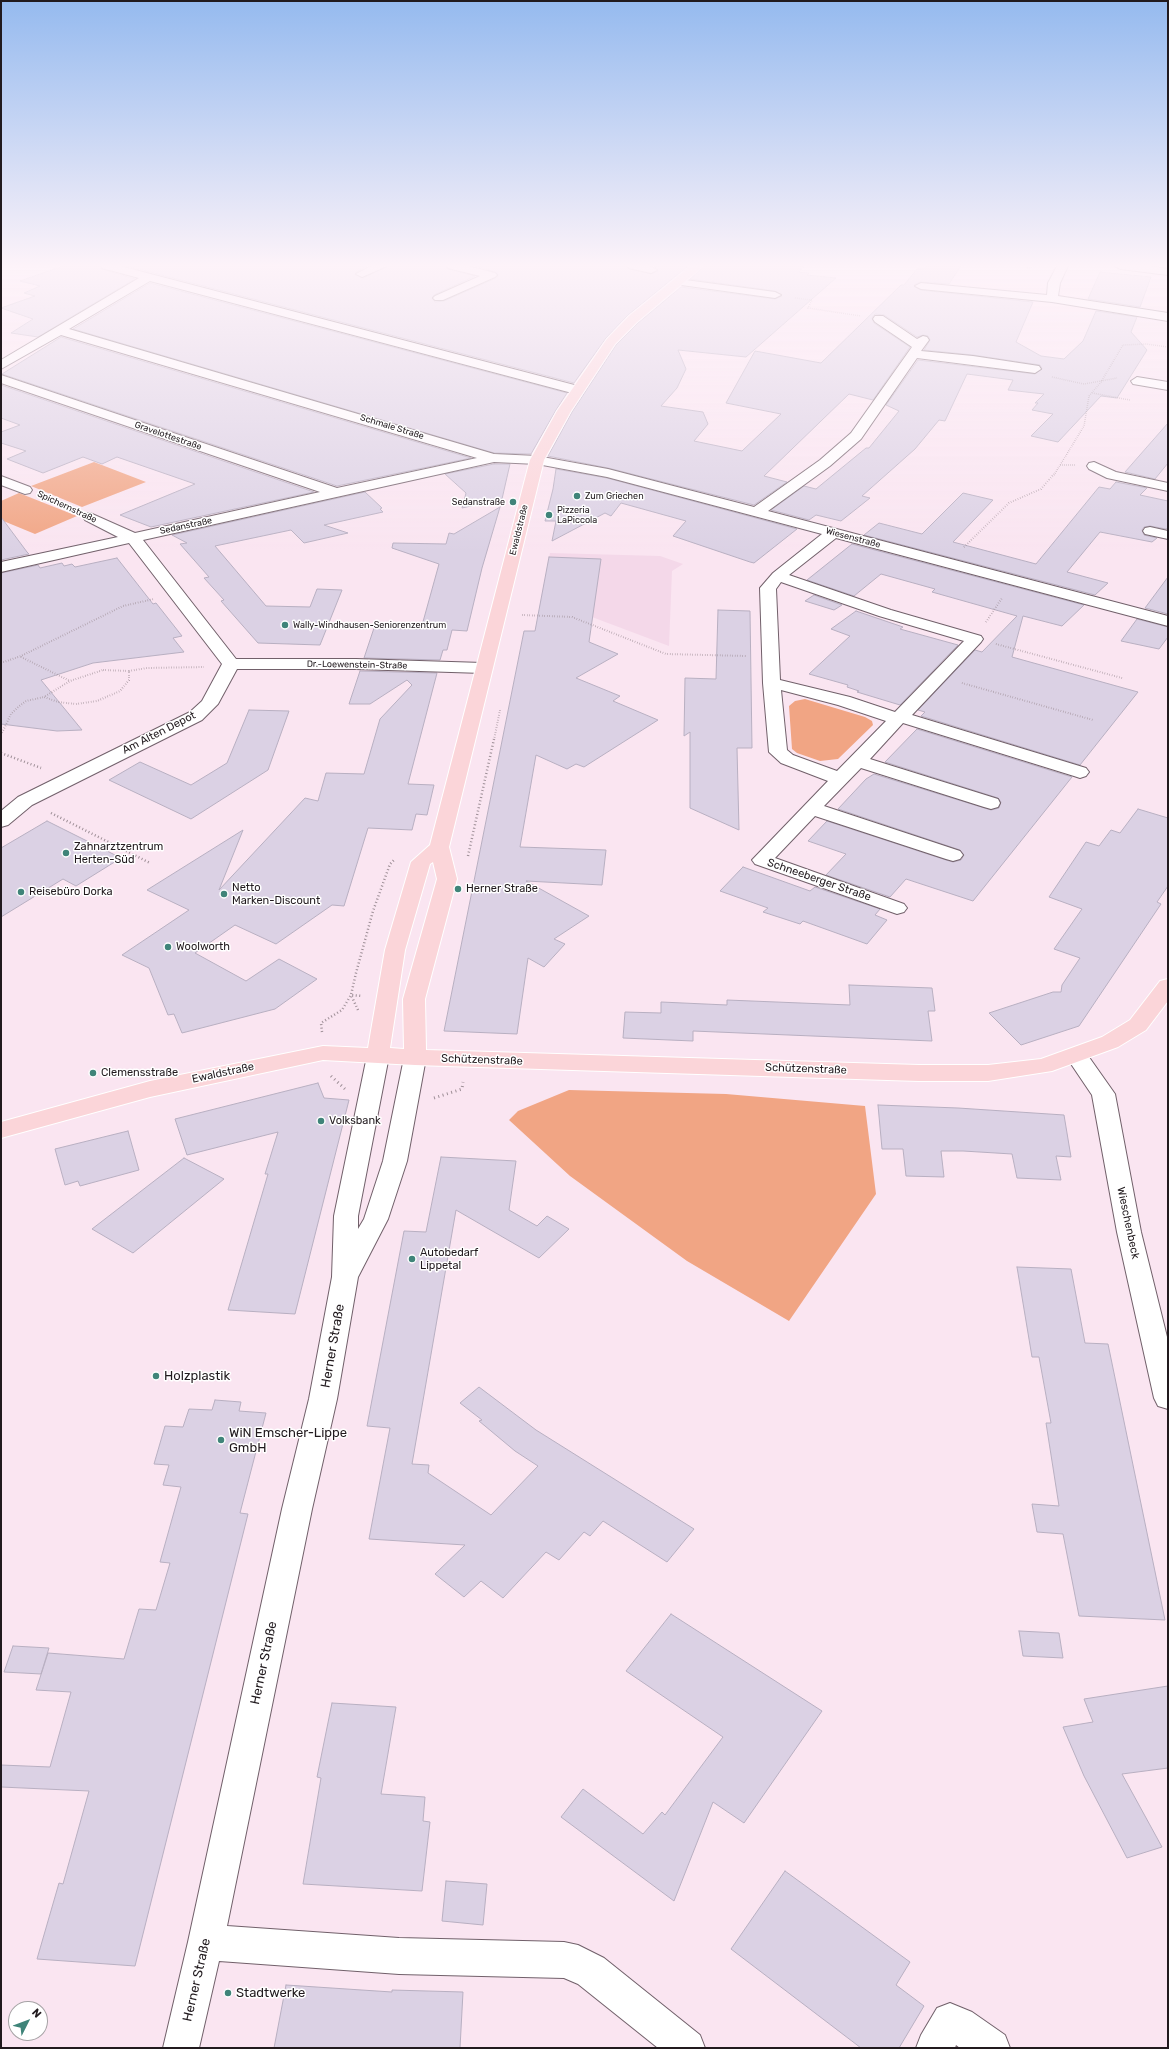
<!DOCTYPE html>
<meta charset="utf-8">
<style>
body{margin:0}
#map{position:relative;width:1169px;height:2049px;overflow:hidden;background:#fae5f1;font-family:Rubik,sans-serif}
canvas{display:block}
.frame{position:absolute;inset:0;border:2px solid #211a1e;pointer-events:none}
.north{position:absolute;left:8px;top:2001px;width:40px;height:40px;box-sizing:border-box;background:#fff;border:1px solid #a6a3a5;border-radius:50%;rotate:48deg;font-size:11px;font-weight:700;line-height:16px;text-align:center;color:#211a1e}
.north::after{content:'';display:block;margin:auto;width:14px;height:18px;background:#3f8479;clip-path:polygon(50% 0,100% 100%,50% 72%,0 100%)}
</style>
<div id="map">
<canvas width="1169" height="2049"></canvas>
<div class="frame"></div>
<div class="north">N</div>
</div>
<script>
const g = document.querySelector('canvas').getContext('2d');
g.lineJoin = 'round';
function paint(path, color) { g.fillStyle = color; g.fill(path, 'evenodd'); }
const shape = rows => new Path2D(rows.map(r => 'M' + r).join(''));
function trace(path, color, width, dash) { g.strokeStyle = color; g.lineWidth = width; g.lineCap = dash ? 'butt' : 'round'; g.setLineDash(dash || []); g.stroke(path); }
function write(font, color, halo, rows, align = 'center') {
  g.font = font + ' Rubik,sans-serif'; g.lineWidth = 3; g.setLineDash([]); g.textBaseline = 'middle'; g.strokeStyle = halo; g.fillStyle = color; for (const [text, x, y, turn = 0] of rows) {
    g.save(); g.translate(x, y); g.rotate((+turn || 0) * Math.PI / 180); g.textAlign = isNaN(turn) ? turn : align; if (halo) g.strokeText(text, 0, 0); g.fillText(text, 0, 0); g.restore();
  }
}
paint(shape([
 [550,553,660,556,683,564,672,571,669,646,576,611,539,609]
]), '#f4d8e9');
paint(shape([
 [94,462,146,482,82,507,31,486],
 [19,493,77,516,35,534,1,520,1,501],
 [805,699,865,717,872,721,873,725,838,759,820,761,797,753,792,749,789,706,795,701],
 [569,1090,726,1094,865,1106,876,1194,789,1321,687,1261,570,1176,509,1120,518,1111]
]), '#f1a584');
const building = shape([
 [63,266,100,266,102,269,135,279,38,337,11,333,33,319,1,308,35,296,24,293,40,286,20,281,63,266],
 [127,266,367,266,355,273,363,278,388,266,446,266,448,269,475,276,434,295,432,298,435,302,444,301,496,278,498,275,495,272,475,266,627,266,629,269,651,274,658,271,654,266,688,266,628,315,606,338,574,383,127,266],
 [704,266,804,266,799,272,809,273,807,275,836,278,746,357,678,350,686,369,677,388,661,406,703,412,708,424,694,441,742,451,781,414,726,403,755,351,821,363,901,285,904,285,917,269,924,269,926,266,961,266,949,284,920,282,914,285,920,290,1033,302,1016,342,1041,356,1064,359,1083,341,1096,311,1137,317,1131,332,1147,350,1117,398,1101,396,1058,442,1031,436,1053,414,1032,410,1038,403,1035,403,1044,394,1008,390,1013,380,967,374,945,421,939,420,915,449,862,496,870,498,841,521,816,515,809,520,771,510,804,486,816,489,866,448,869,448,899,411,886,405,918,360,1035,374,1042,369,1040,365,973,355,924,350,930,340,928,336,923,335,917,337,884,315,875,314,872,318,874,323,910,347,873,400,849,394,764,476,787,482,754,505,608,468,548,456,572,412,616,345,638,323,681,287,775,299,782,296,775,291,690,279,704,266],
 [1100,272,1151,277,1140,307,1088,299,1100,272],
 [150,283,567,393,556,410,531,454,494,453,73,329,150,283],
 [61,337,471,458,337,486,2,374,61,337],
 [1,385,314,492,151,527,120,515,195,484,117,457,102,464,83,457,43,473,7,459,26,451,1,443,1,432,20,425,1,418,1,385],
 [1168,423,1168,463,1155,479,1125,472,1168,423],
 [494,464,510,464,502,499,462,508,466,493,445,474,494,464],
 [556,469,607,478,797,529,754,563,750,562,673,536,686,521,621,503,611,516,605,513,552,541,556,521,545,521,553,489,556,469],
 [1116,482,1147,488,1140,495,1168,501,1168,528,1166,529,1150,526,1144,527,1142,530,1144,535,1157,538,1152,542,1100,532,1067,572,1108,583,1095,595,864,535,879,523,922,534,963,493,993,500,953,542,1036,564,1099,487,1110,489,1116,482],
 [365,492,382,508,380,509,383,512,324,525,348,533,304,543,291,530,215,546,266,606,310,607,317,589,342,590,320,645,258,643,221,601,224,600,204,578,209,577,180,544,187,543,172,535,365,492],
 [500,507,482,568,467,631,452,630,447,650,443,650,440,660,364,658,374,628,421,629,439,564,392,548,393,543,446,544,449,533,454,534,500,507],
 [1,517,27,552,29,554,1,560,1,517],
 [852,544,1084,605,1062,626,1023,616,1012,657,1138,692,1080,765,921,716,925,712,918,710,975,650,982,652,1017,616,932,592,935,589,881,574,854,596,807,580,852,544],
 [549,557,601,559,589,642,618,654,576,678,620,696,613,701,658,720,584,767,576,764,567,769,536,755,520,847,606,850,602,885,526,881,589,916,554,939,565,944,544,967,528,958,517,1034,444,1031,524,631,535,631,549,557],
 [117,558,153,604,156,603,182,636,173,638,184,652,93,663,41,680,82,730,57,731,1,724,1,573,38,565,40,568,62,563,64,566,72,564,75,567,117,558],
 [1168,577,1168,614,1145,608,1168,577],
 [814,595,842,605,834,610,805,601,814,595],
 [718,610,750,611,752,748,737,748,739,830,690,808,690,732,684,736,685,678,716,679,718,610],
 [856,611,903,627,900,629,958,645,900,705,857,692,859,691,847,687,848,685,809,674,850,636,831,629,856,611],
 [1137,619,1168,627,1168,637,1159,649,1121,641,1137,619],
 [360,671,437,673,408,784,434,785,427,815,416,814,412,830,368,828,344,906,332,905,276,944,235,925,195,953,246,981,279,959,317,979,275,1009,182,1033,174,1014,168,1015,149,968,122,955,189,910,147,890,243,830,219,890,305,798,318,801,326,773,364,774,380,719,412,685,407,680,370,704,349,704,360,671],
 [249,710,289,711,268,770,191,819,109,780,140,762,191,785,227,763,249,710],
 [917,729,1072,777,973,901,906,879,890,897,826,875,846,854,808,841,827,821,946,860,953,862,961,860,964,855,960,850,838,809,866,779,874,774,991,810,999,808,1001,802,998,798,885,762,917,729],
 [1138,809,1168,818,1168,886,1157,902,1161,904,1079,1026,1021,1045,989,1013,1053,992,1061,992,1062,985,1080,958,1054,949,1082,909,1049,897,1086,842,1099,846,1111,830,1120,833,1138,809],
 [47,821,121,858,76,886,63,879,1,917,1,848,47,821],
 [743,867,810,891,815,887,880,909,875,915,887,920,867,944,803,921,800,924,763,912,768,908,720,891,743,867],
 [849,985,932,988,935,1011,928,1011,932,1041,693,1031,693,1041,623,1038,625,1012,661,1013,661,1002,727,1005,727,1000,850,1005,849,985],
 [318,1083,324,1098,349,1100,295,1314,228,1310,268,1174,265,1174,278,1132,187,1155,175,1119,318,1083],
 [878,1105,958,1108,1064,1115,1071,1157,1056,1156,1061,1180,1017,1178,1012,1154,963,1151,941,1151,944,1177,906,1176,903,1149,882,1149,878,1105],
 [128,1131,139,1170,80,1186,78,1181,65,1185,55,1149,128,1131],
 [441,1157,516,1161,509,1210,537,1226,547,1216,569,1229,539,1258,456,1210,412,1464,429,1465,428,1473,491,1515,538,1466,515,1451,479,1421,482,1420,460,1403,479,1387,536,1430,694,1529,667,1562,603,1521,590,1536,584,1532,559,1560,546,1552,503,1598,481,1581,464,1597,435,1574,465,1545,369,1539,390,1428,367,1426,404,1231,426,1232,441,1157],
 [184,1158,224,1179,133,1253,92,1229,184,1158],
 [1017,1267,1071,1269,1085,1343,1108,1344,1165,1620,1079,1616,1063,1534,1037,1532,1032,1504,1059,1506,1046,1423,1051,1423,1039,1357,1032,1357,1017,1267],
 [215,1400,241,1402,239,1411,266,1413,240,1513,248,1514,135,1966,37,1959,59,1883,63,1884,89,1791,1,1787,1,1765,50,1767,71,1692,36,1690,48,1653,124,1659,139,1609,156,1610,170,1563,160,1562,181,1487,163,1485,169,1465,154,1464,165,1426,183,1427,189,1409,212,1410,215,1400],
 [671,1614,822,1711,744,1823,713,1802,674,1901,561,1817,583,1789,643,1834,662,1812,665,1815,723,1737,626,1671,671,1614],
 [1019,1631,1059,1633,1063,1658,1023,1656,1019,1631],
 [13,1646,49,1648,41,1674,4,1672,13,1646],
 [1168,1686,1168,1768,1122,1774,1162,1847,1127,1858,1084,1776,1063,1727,1093,1722,1084,1699,1168,1686],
 [332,1703,396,1707,381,1794,425,1797,423,1821,430,1822,422,1891,303,1884,321,1778,317,1777,332,1703],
 [785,1871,910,1962,896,1985,924,2006,899,2048,861,2048,731,1949,785,1871],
 [446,1881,487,1884,483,1925,442,1921,446,1881],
 [286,1985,392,1992,392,1990,463,1992,460,2048,274,2048,286,1985]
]);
paint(building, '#dbd1e4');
trace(building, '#b8afc1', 1);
const minor = shape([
 [101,266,120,266,582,387,583,390,582,393,572,393,150,281,69,329,494,454,537,456,608,469,754,507,820,460,851,433,912,347,875,322,873,319,875,316,883,316,917,339,923,336,927,337,929,340,921,351,973,356,1039,366,1041,369,1035,373,917,358,861,439,830,466,768,511,1168,616,1168,626,836,538,789,575,891,610,981,636,983,639,981,642,912,715,1086,768,1089,772,1086,776,1080,778,1074,776,903,723,870,759,998,799,1000,803,998,807,991,809,984,807,861,768,824,806,960,851,963,855,960,859,953,861,946,859,815,816,775,858,904,904,907,908,904,912,897,914,755,864,752,860,828,781,781,763,769,752,763,683,760,588,773,573,822,534,607,477,537,464,494,462,143,540,236,659,356,659,483,663,489,664,491,668,489,672,483,673,356,669,237,669,218,704,202,720,32,805,8,825,1,827,1,811,18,797,190,712,202,701,222,664,129,543,1,572,1,562,118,537,85,520,83,517,85,514,90,513,135,533,320,492,1,383,1,375,337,488,477,458,61,335,1,369,1,360,139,278,102,268,101,266],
 [781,582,879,616,964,641,895,712,850,697,780,680,776,589,781,582],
 [781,690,838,705,886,721,837,771,793,755,787,750,781,690],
 [371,266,387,266,362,277,356,274,371,266],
 [447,266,468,266,495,273,497,275,495,277,443,300,435,300,433,298,435,296,480,276,448,268,447,266],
 [628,266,650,266,657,270,651,273,629,268,628,266],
 [1057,266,1068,266,1060,283,1058,296,1168,313,1168,321,1052,302,921,289,915,286,921,283,1047,295,1048,283,1057,266],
 [1115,266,1150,266,1168,269,1168,275,1120,269,1115,266],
 [678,279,775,292,781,295,775,298,674,284,672,282,678,279],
 [1137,377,1168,382,1168,390,1133,384,1131,381,1137,377],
 [1094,462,1116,472,1168,483,1168,491,1107,478,1089,469,1087,466,1089,463,1094,462],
 [1,476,30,487,32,490,30,493,25,494,1,485,1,476],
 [1150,527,1168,531,1168,539,1145,534,1143,531,1145,528,1150,527],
 [1076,1048,1084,1050,1115,1094,1141,1232,1168,1341,1168,1409,1158,1406,1154,1398,1117,1232,1092,1095,1065,1055,1068,1050,1076,1048],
 [378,1049,386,1051,389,1056,358,1216,358,1229,364,1219,383,1161,404,1058,407,1053,415,1051,423,1053,426,1058,407,1161,388,1219,358,1277,337,1399,312,1509,227,1926,399,1938,564,1942,578,1945,604,1958,700,2035,705,2048,658,2048,578,1984,564,1978,399,1974,219,1961,199,2048,163,2048,188,1942,282,1509,309,1399,332,1277,334,1216,367,1056,370,1051,378,1049],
 [950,2003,972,2012,1005,2035,1010,2048,960,2048,956,2045,955,2048,916,2048,921,2035,937,2008,950,2003]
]);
const major = shape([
 [691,266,703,266,637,322,615,344,571,411,544,460,449,847,457,879,425,999,426,1050,919,1065,988,1065,1041,1059,1102,1037,1130,1020,1160,981,1168,979,1168,1001,1146,1030,1118,1047,1052,1071,988,1081,919,1081,415,1065,323,1060,150,1097,1,1138,1,1122,150,1081,323,1046,368,1048,385,950,411,862,430,845,530,460,557,411,607,339,629,316,691,266],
 [433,862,437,879,403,999,404,1049,390,1048,405,950,430,864,433,862]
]);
trace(minor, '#71606a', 2);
trace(major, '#fff', 2);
trace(shape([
 [1022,266,1030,268,1034,266],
 [795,298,812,300,808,308,861,316],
 [1052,377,1084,384,1117,378],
 [1092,393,1130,400],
 [1060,465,1075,465],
 [1054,475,1084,426,1089,396,1101,382,1123,345,1147,344,1168,347]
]), '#9e8f97', 1.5, [0.5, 1.5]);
trace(shape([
 [44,496,71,507],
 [964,547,1009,503,1041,489,1054,474],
 [522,615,572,617,666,654,746,656],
 [986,622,1002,598],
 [996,644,1122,678],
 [21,657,70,681],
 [1,663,21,656,123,606,154,599],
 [103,670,129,671,129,680,120,691,97,701,76,704,58,702,44,697,70,681,103,670],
 [129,671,147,668,204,667],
 [962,683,1093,720],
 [1,735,11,714,18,707,26,701,44,697],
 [494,740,500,710]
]), '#9e8f97', 2, [0.5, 2]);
trace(shape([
 [1,753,41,768],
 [51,813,150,863],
 [468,856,494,739],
 [358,1010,351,995,356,973,373,911,390,864,395,859],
 [322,1032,321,1023,342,1010,351,995,362,996]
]), '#9e8f97', 2.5, [1, 2.5]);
trace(shape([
 [331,1076,345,1089],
 [434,1098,462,1089,463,1082]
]), '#9e8f97', 3, [1, 3.5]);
paint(minor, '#fff');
paint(major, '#fbd5d9');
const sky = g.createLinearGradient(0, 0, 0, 553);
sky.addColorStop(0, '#95baef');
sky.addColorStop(0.48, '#fdf3f9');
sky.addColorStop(1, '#fdf3f900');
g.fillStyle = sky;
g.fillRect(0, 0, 1169, 553);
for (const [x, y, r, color] of [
 [577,496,4,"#3f8479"],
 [513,502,4,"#3f8479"],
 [549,515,4,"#3f8479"],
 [285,625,4,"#3f8479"],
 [66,853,4,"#3f8479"],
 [458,889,4,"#3f8479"],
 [21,892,4,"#3f8479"],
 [224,894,4,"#3f8479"],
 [168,947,4,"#3f8479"],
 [93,1073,4,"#3f8479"],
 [321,1121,4,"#3f8479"],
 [412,1259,4,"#3f8479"],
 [156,1376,4,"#3f8479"],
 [221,1440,4,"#3f8479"],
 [228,1993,4,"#3f8479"]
]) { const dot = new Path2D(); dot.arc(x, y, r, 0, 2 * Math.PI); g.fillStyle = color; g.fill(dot); trace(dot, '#fff', 1.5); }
write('9px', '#211a1e', '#fff', [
 ["Schmale Straße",392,427,17],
 ["Gravelottestraße",168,436,19],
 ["Spichernstraße",67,507,25],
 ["Sedanstraße",186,526,-12],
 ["Ewaldstraße",519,530,-76],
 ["Wiesenstraße",853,538,15],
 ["Dr.-Loewenstein-Straße",357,665,1]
]);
write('9px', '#211a1e', '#fff', [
 ["Zum Griechen",585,496],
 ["Sedanstraße",505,502,"right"],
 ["Pizzeria",557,510],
 ["LaPiccola",557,520],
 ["Wally-Windhausen-Seniorenzentrum",293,625]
], 'left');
write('11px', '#211a1e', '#fff', [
 ["Am Alten Depot",159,733,-27],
 ["Schneeberger Straße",819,880,19],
 ["Schützenstraße",482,1060,2],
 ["Schützenstraße",806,1069,2],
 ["Ewaldstraße",223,1073,-12],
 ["Wieschenbeck",1128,1223,78]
]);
write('11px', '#211a1e', '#fff', [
 ["Zahnarztzentrum",74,847],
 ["Herten-Süd",74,860],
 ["Netto",232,888],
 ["Marken-Discount",232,901],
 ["Herner Straße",466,889],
 ["Reisebüro Dorka",29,892],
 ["Woolworth",176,947],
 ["Clemensstraße",101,1073],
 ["Volksbank",329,1121],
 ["Autobedarf",420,1253],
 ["Lippetal",420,1266]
], 'left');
write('13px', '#211a1e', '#fff', [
 ["Herner Straße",333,1346,-80],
 ["Herner Straße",264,1663,-78],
 ["Herner Straße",197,1980,-77]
]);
write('13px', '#211a1e', '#fff', [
 ["Holzplastik",164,1376],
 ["WiN Emscher-Lippe",229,1433],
 ["GmbH",229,1448],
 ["Stadtwerke",236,1993]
], 'left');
</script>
